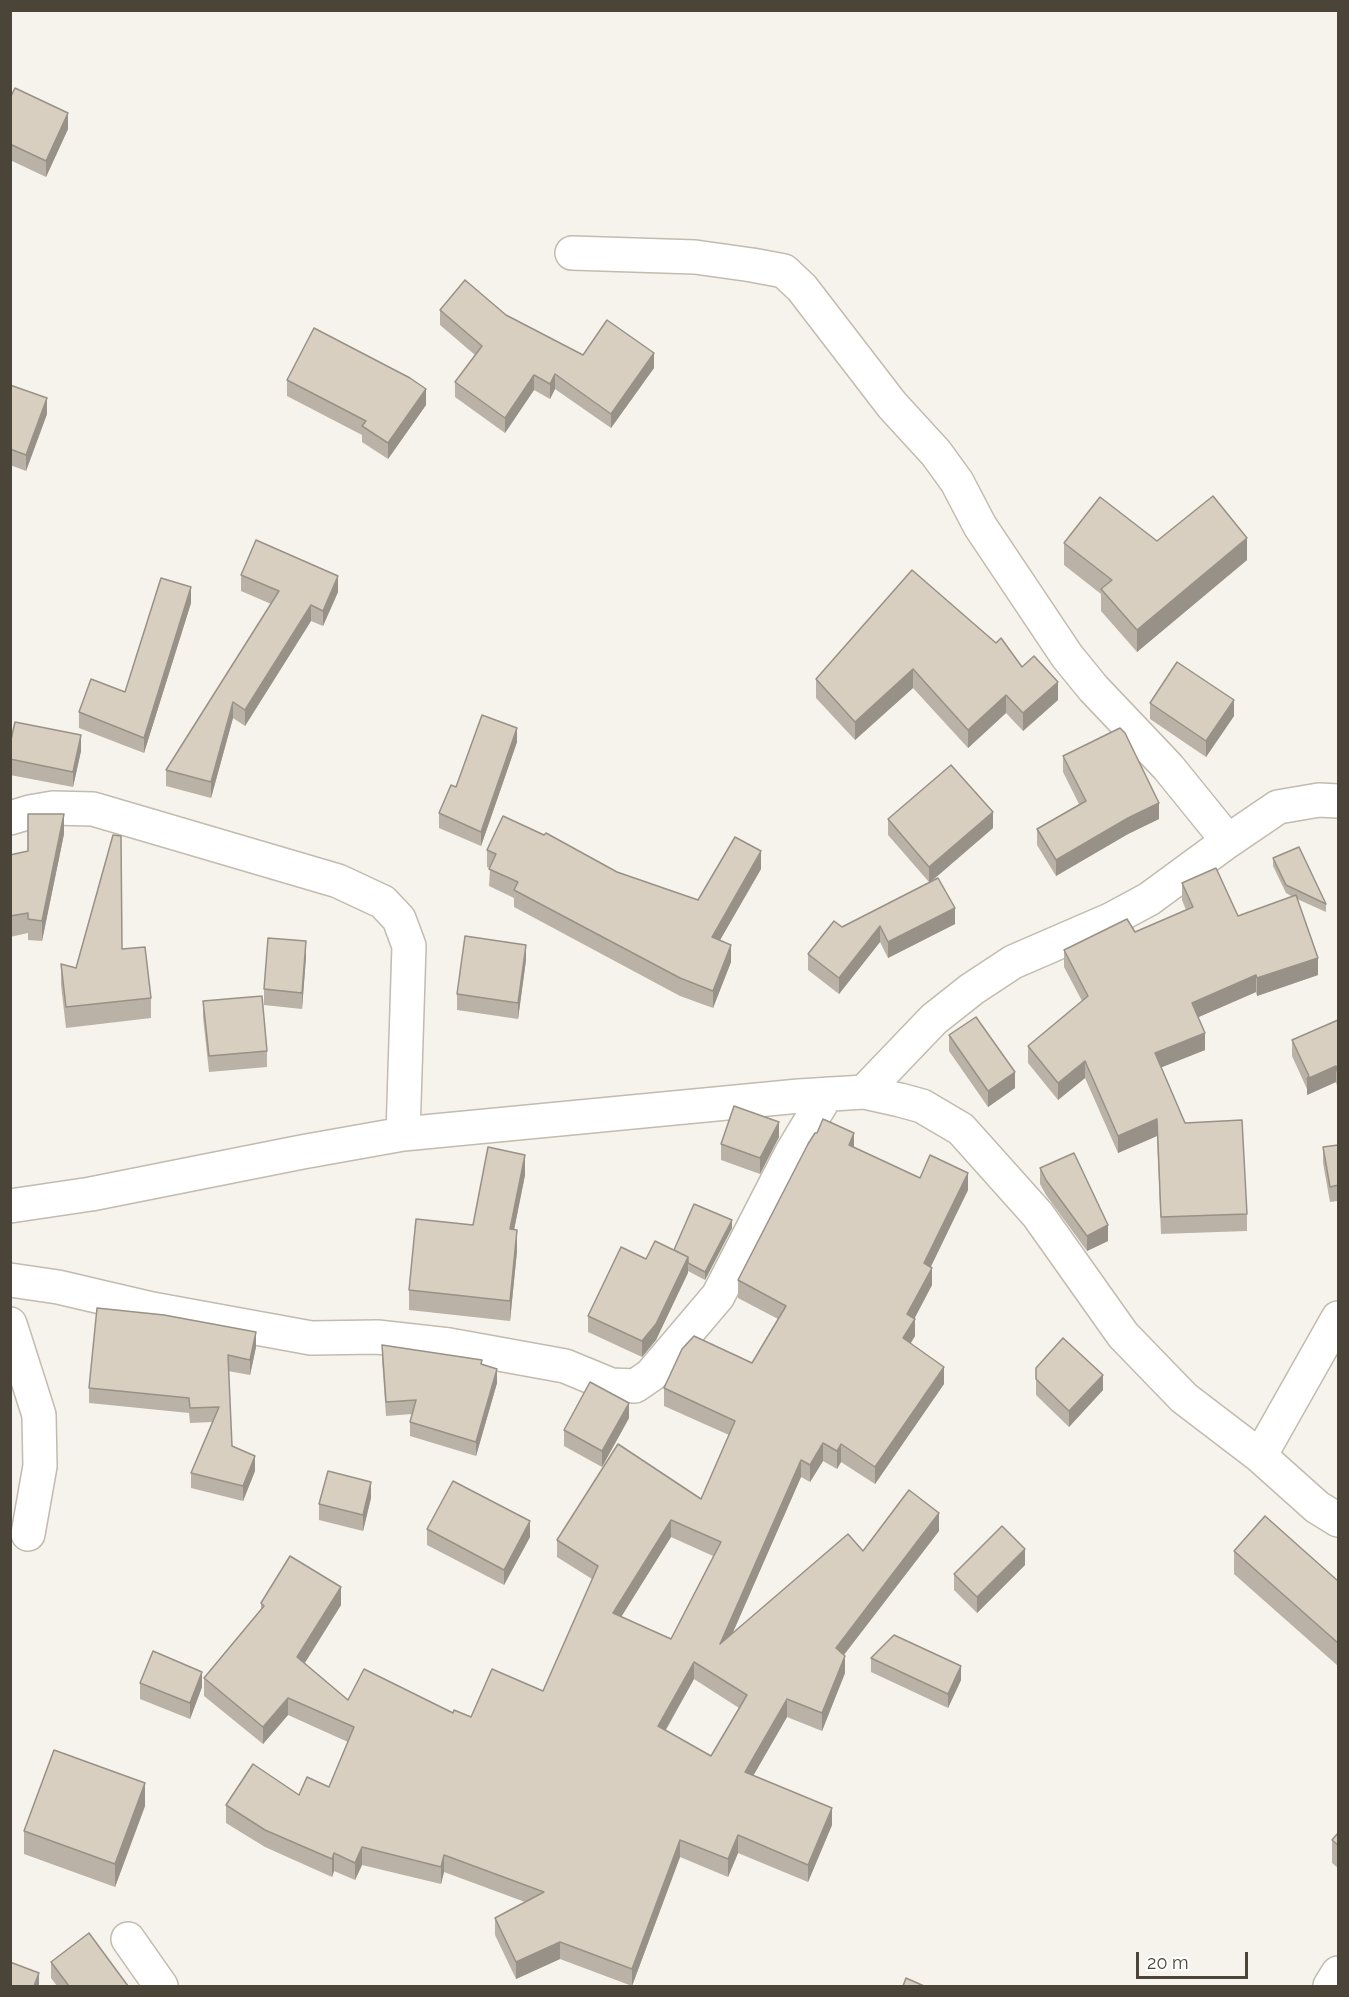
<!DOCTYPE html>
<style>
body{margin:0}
#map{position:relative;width:1349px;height:1997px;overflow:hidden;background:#f6f3ec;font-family:Raleway,sans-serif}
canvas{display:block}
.frame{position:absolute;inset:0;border:12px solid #4b4439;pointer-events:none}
.scale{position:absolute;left:1136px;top:1952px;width:112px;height:27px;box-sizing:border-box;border:3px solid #4b4439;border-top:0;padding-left:8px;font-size:18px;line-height:21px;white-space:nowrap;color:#4b4439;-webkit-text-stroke:4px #fff;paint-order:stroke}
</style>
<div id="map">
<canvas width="1349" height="1997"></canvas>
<div class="frame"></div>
<div class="scale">20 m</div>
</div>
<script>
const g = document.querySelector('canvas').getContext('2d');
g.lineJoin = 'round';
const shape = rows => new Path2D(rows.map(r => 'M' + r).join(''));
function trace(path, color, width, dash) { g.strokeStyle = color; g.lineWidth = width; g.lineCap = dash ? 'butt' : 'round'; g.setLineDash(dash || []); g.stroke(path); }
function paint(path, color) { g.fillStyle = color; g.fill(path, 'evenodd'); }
const minor = shape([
 [572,253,695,257,752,265,784,271,802,288,892,405,936,453,957,482,980,526,1067,656,1093,688,1168,767,1228,841],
 [10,818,30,812,53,808,93,809,338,881,383,902,399,919,409,946,403,1134],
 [864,1092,934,1019,972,989,1013,962,1110,920,1149,899,1228,841,1278,807,1319,800,1338,801],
 [10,1206,91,1194,302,1152,403,1134,799,1096,864,1092,900,1100,922,1106,961,1129,1038,1215,1123,1335,1184,1398,1260,1456,1317,1507,1338,1520],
 [10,1280,58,1287,152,1309,311,1338,377,1337,449,1345,565,1366,611,1385,635,1386,651,1375,718,1296,792,1152,827,1094],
 [10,1324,39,1415,40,1466,28,1534],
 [1260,1456,1338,1318],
 [128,1939,161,1986],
 [1330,1986,1338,1973]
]);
trace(minor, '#c2bbae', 36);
trace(minor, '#fff', 33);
paint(shape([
 [10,98,68,129,46,177,10,160],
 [440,310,506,315,583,355,654,368,611,428,555,389,550,399,534,390,505,433,455,397,455,382,475,355,440,325],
 [287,380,426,405,388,459,362,442,362,435,287,396],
 [10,385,47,414,26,471,10,465],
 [1157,541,1247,560,1137,652,1101,611,1101,594,1064,565,1064,543],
 [912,570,1022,667,1058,700,1023,731,1006,713,968,748,913,688,855,740,816,698,816,679],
 [241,575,338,592,323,626,311,621,245,726,233,718,211,798,166,786,166,770,271,604,241,591],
 [191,603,144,753,79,728,79,712,125,692],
 [1150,703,1234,716,1206,757,1150,719],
 [517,742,481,846,439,828,439,813,456,787],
 [10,744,81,751,73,787,10,775],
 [1063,756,1159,819,1128,834,1056,876,1037,845,1037,829,1079,804,1063,772],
 [888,819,993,828,932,881,955,924,888,958,880,942,839,994,808,970,808,954,842,927,929,882,888,835],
 [64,834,42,941,28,940,28,933,10,937,10,855,28,852],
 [487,850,617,872,698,900,761,869,720,940,731,962,713,1008,680,996,514,907,514,898,489,886,490,868,487,867],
 [1273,858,1326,904,1326,912,1297,899,1318,975,1257,996,1256,992,1198,1017,1205,1050,1161,1067,1185,1123,1247,1214,1247,1231,1161,1234,1157,1136,1118,1153,1085,1078,1058,1100,1028,1063,1028,1046,1082,1001,1064,967,1064,950,1135,932,1186,910,1182,900,1182,883,1238,916,1293,897,1286,893,1273,866],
 [122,949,151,998,151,1018,66,1028,61,985,61,964,76,968],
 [306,957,302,1009,264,1005,264,989],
 [526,960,518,1019,457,1010,457,994],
 [203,1001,267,1051,267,1067,209,1072,203,1017],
 [1338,1018,1338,1090,1336,1082,1307,1095,1307,1089,1292,1056,1292,1040,1338,1020],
 [949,1035,1015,1088,988,1107,949,1051],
 [779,1137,760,1174,721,1160,721,1144],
 [1338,1145,1338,1201,1330,1202,1323,1163,1323,1147],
 [854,1147,920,1178,968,1190,930,1267,932,1285,914,1318,915,1336,911,1343,944,1384,875,1484,841,1462,837,1469,823,1461,810,1482,801,1477,732,1634,863,1551,939,1531,844,1655,845,1673,822,1731,787,1717,753,1776,832,1825,808,1882,738,1853,728,1877,680,1857,632,1986,560,1959,516,1979,495,1935,495,1918,525,1902,444,1872,441,1884,362,1865,355,1880,334,1871,332,1877,265,1847,226,1823,226,1805,299,1795,329,1787,348,1742,288,1715,263,1744,204,1696,204,1678,261,1610,261,1603,341,1605,305,1663,348,1700,453,1713,471,1717,543,1691,592,1579,557,1557,557,1540,701,1499,729,1435,664,1406,664,1388,752,1363,778,1319,738,1298,738,1280],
 [671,1537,713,1556,671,1639,621,1617],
 [694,1679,739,1708,711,1756,666,1730],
 [1040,1168,1108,1241,1087,1251,1046,1195,1040,1184],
 [525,1175,514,1230,517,1251,510,1321,409,1310,409,1290,473,1225],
 [732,1228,705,1280,688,1271,656,1340,642,1357,588,1332,588,1316,646,1259,674,1250],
 [382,1345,482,1364,497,1383,476,1456,410,1436,410,1422,412,1414,386,1416,382,1359],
 [256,1347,250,1375,228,1371,232,1446,255,1471,243,1501,191,1488,191,1473,212,1422,190,1423,189,1413,89,1403,89,1388],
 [1036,1368,1103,1390,1069,1427,1036,1395],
 [629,1418,602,1467,564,1446,564,1430],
 [371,1498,363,1531,319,1520,319,1504],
 [427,1529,530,1537,504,1585,427,1545],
 [1234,1551,1338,1581,1338,1666,1234,1574],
 [1025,1565,977,1613,954,1590,954,1574],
 [871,1658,961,1680,948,1708,871,1672],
 [140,1683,202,1687,190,1719,140,1699],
 [145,1806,115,1887,24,1854,24,1831],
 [1338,1833,1338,1868,1332,1863,1332,1840],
 [51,1962,128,1986,57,1986,51,1978]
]), '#bab2a6');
paint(shape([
 [68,113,68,129,46,177,46,161],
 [12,233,12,248,10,258,10,243],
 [654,353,654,368,611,428,611,414],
 [555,374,555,389,550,399,550,384],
 [534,375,534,390,505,433,505,418],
 [426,389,426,405,388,459,388,443],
 [47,398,47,414,26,471,26,455],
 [1247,538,1247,560,1137,652,1137,630],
 [338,576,338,592,323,626,323,611],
 [191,587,191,603,144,753,144,738],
 [311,605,311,621,245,726,245,710],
 [913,669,913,688,855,740,855,722],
 [1058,682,1058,700,1023,731,1023,713],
 [1006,695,1006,713,968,748,968,730],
 [1234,700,1234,716,1206,757,1206,741],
 [233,702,233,718,211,798,211,782],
 [517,728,517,742,481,846,481,832],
 [81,735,81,751,73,787,73,772],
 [1159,803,1159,819,1128,834,1056,876,1056,860,1128,818],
 [993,812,993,828,929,883,929,867],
 [64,814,64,834,42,941,42,921],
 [761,851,761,869,712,954,712,937],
 [955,908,955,924,888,958,888,942],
 [880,926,880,942,839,994,839,978],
 [306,941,306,957,302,1009,302,993],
 [526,945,526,960,518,1019,518,1003],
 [731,945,731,962,713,1008,713,991],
 [1318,958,1318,975,1257,996,1257,978],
 [1256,975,1256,992,1192,1020,1192,1003],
 [1205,1033,1205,1050,1155,1070,1155,1053],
 [1085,1061,1085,1078,1058,1100,1058,1083],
 [1336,1066,1336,1082,1307,1095,1307,1079],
 [1015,1072,1015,1088,988,1107,988,1091],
 [1157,1119,1157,1136,1118,1153,1118,1136],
 [779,1122,779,1137,760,1174,760,1158],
 [854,1133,854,1151,849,1145],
 [525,1155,525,1175,510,1250,510,1229],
 [968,1173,968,1190,924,1281,924,1263],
 [732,1220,732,1228,705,1280,705,1272],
 [1108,1225,1108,1241,1087,1251,1087,1236],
 [517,1230,517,1251,510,1321,510,1301],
 [688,1257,688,1273,656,1340,642,1357,642,1341],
 [932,1268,932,1285,908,1331,915,1319,915,1336,903,1355,903,1338,907,1314],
 [256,1332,256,1347,250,1375,250,1360],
 [944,1367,944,1384,875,1484,875,1467],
 [497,1369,497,1383,476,1456,476,1442],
 [1103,1375,1103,1390,1069,1427,1069,1411],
 [629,1403,629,1418,602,1467,602,1451],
 [823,1443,823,1461,810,1482,810,1465],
 [841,1444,841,1462,837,1469,837,1451],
 [255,1456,255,1471,243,1501,243,1486],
 [801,1460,801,1477,720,1662,720,1644],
 [371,1482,371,1498,363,1531,363,1515],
 [939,1513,939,1531,836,1665,836,1648],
 [671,1520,671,1537,613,1630,613,1613],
 [530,1521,530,1537,504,1585,504,1570],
 [1025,1549,1025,1565,977,1613,977,1597],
 [341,1587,341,1605,297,1675,297,1657],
 [845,1656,845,1673,822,1731,822,1713],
 [694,1662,694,1679,658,1743,658,1726],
 [961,1666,961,1680,948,1708,948,1694],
 [202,1672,202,1687,190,1719,190,1703],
 [288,1698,288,1715,263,1744,263,1727],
 [787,1699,787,1717,745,1790,745,1772],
 [145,1783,145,1806,115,1887,115,1864],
 [832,1808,832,1825,808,1882,808,1865],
 [738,1835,738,1853,728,1877,728,1859],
 [680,1840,680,1857,632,1986,632,1969],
 [362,1847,362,1865,355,1880,355,1863],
 [334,1853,334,1871,332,1877,332,1859],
 [444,1855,444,1872,441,1884,441,1867],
 [560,1942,560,1959,516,1979,516,1962],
 [39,1973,39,1986,34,1986]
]), '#979187');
const building = shape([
 [15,88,68,113,46,161,10,144,10,98,15,88],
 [465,280,506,315,583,355,607,320,654,353,611,414,555,374,550,384,534,375,505,418,455,382,482,346,440,310,465,280],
 [314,328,410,378,426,389,388,443,362,426,366,421,287,380,314,328],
 [10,385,47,398,26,455,10,449,10,385],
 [1213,496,1247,538,1137,630,1101,589,1112,580,1064,543,1100,497,1157,541,1213,496],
 [256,540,338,576,323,611,311,605,245,710,233,702,211,782,166,770,279,591,241,575,256,540],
 [912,570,996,643,1001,638,1022,667,1034,656,1058,682,1023,713,1006,695,968,730,913,669,855,722,816,679,912,570],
 [161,578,191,587,144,738,79,712,91,679,125,692,161,578],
 [1177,662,1234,700,1206,741,1150,703,1177,662],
 [482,715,517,728,481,832,439,813,451,785,456,787,482,715],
 [15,722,81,735,73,772,10,759,10,744,15,722],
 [1120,728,1125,733,1159,803,1128,818,1056,860,1037,829,1086,801,1063,756,1120,728],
 [951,765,993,812,929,867,888,819,951,765],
 [28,814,64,814,42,921,28,919,28,913,10,916,10,855,28,851,28,814],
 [503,816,544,835,546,833,617,872,698,900,735,837,761,851,712,937,731,945,713,991,680,978,514,890,518,882,489,869,496,854,487,850,503,816],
 [113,835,121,836,122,949,145,947,151,998,66,1007,61,964,76,968,113,835],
 [1299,847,1326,904,1286,885,1273,858,1299,847],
 [1216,868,1238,916,1296,895,1318,958,1257,978,1256,975,1192,1003,1205,1033,1155,1053,1185,1123,1242,1120,1247,1214,1161,1217,1157,1119,1118,1136,1085,1061,1058,1083,1028,1046,1088,996,1064,950,1127,919,1135,932,1193,907,1182,883,1216,868],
 [938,878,955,908,888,942,880,926,839,978,808,954,834,921,842,927,938,878],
 [465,936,526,945,518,1003,457,994,465,936],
 [268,938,306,941,302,993,264,989,268,938],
 [262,996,267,1051,209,1056,203,1001,262,996],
 [976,1017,1015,1072,988,1091,949,1035,976,1017],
 [1338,1018,1338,1074,1336,1066,1307,1079,1309,1076,1292,1040,1338,1020,1338,1018],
 [734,1106,779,1122,760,1158,721,1144,734,1106],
 [823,1119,854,1133,849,1145,920,1178,930,1155,968,1173,924,1263,932,1268,907,1314,915,1319,903,1338,944,1367,875,1467,841,1444,837,1451,823,1443,810,1465,801,1460,720,1644,848,1534,863,1551,909,1490,939,1513,836,1648,845,1656,822,1713,787,1699,745,1772,832,1808,808,1865,738,1835,728,1859,680,1840,632,1969,560,1942,516,1962,495,1918,544,1892,444,1855,441,1867,362,1847,355,1863,334,1853,332,1859,265,1830,226,1805,253,1764,299,1795,307,1777,329,1787,354,1727,288,1698,263,1727,204,1678,264,1606,261,1603,290,1556,341,1587,297,1657,348,1700,364,1669,453,1713,454,1710,471,1717,492,1669,543,1691,598,1566,557,1540,618,1444,701,1499,735,1421,664,1388,682,1349,694,1336,752,1363,786,1306,738,1280,808,1144,815,1133,817,1133,823,1119],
 [671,1520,721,1542,671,1639,613,1613,671,1520],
 [694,1662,747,1695,711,1756,658,1726,694,1662],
 [1338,1145,1338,1185,1330,1187,1323,1147,1338,1145],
 [488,1147,525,1155,510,1229,517,1230,510,1301,409,1290,416,1219,473,1225,488,1147],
 [1074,1153,1108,1225,1087,1236,1046,1180,1040,1168,1074,1153],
 [694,1204,732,1220,705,1272,688,1263,688,1257,674,1250,694,1204],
 [655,1241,688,1257,656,1324,642,1341,588,1316,621,1247,646,1259,655,1241],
 [97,1308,164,1315,256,1332,250,1360,228,1355,232,1446,255,1456,243,1486,191,1473,219,1407,190,1408,189,1398,89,1388,97,1308],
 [1063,1338,1103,1375,1069,1411,1036,1379,1036,1368,1063,1338],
 [382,1345,482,1360,481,1364,497,1369,476,1442,410,1422,416,1400,386,1402,382,1345],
 [590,1382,629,1403,602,1451,564,1430,590,1382],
 [328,1471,371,1482,363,1515,319,1504,328,1471],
 [453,1481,530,1521,504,1570,427,1529,453,1481],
 [1265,1516,1338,1581,1338,1643,1234,1551,1265,1516],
 [1002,1526,1025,1549,977,1597,954,1574,1002,1526],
 [894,1635,961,1666,948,1694,871,1658,894,1635],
 [153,1651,202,1672,190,1703,140,1683,153,1651],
 [54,1750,145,1783,115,1864,24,1831,54,1750],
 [1338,1833,1338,1845,1332,1840,1338,1833],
 [89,1933,128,1986,69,1986,51,1962,89,1933],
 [10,1962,39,1973,34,1986,10,1986,10,1962],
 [906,1978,924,1986,903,1986,906,1978]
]);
paint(building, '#d8cfc1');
trace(building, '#979187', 1.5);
</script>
